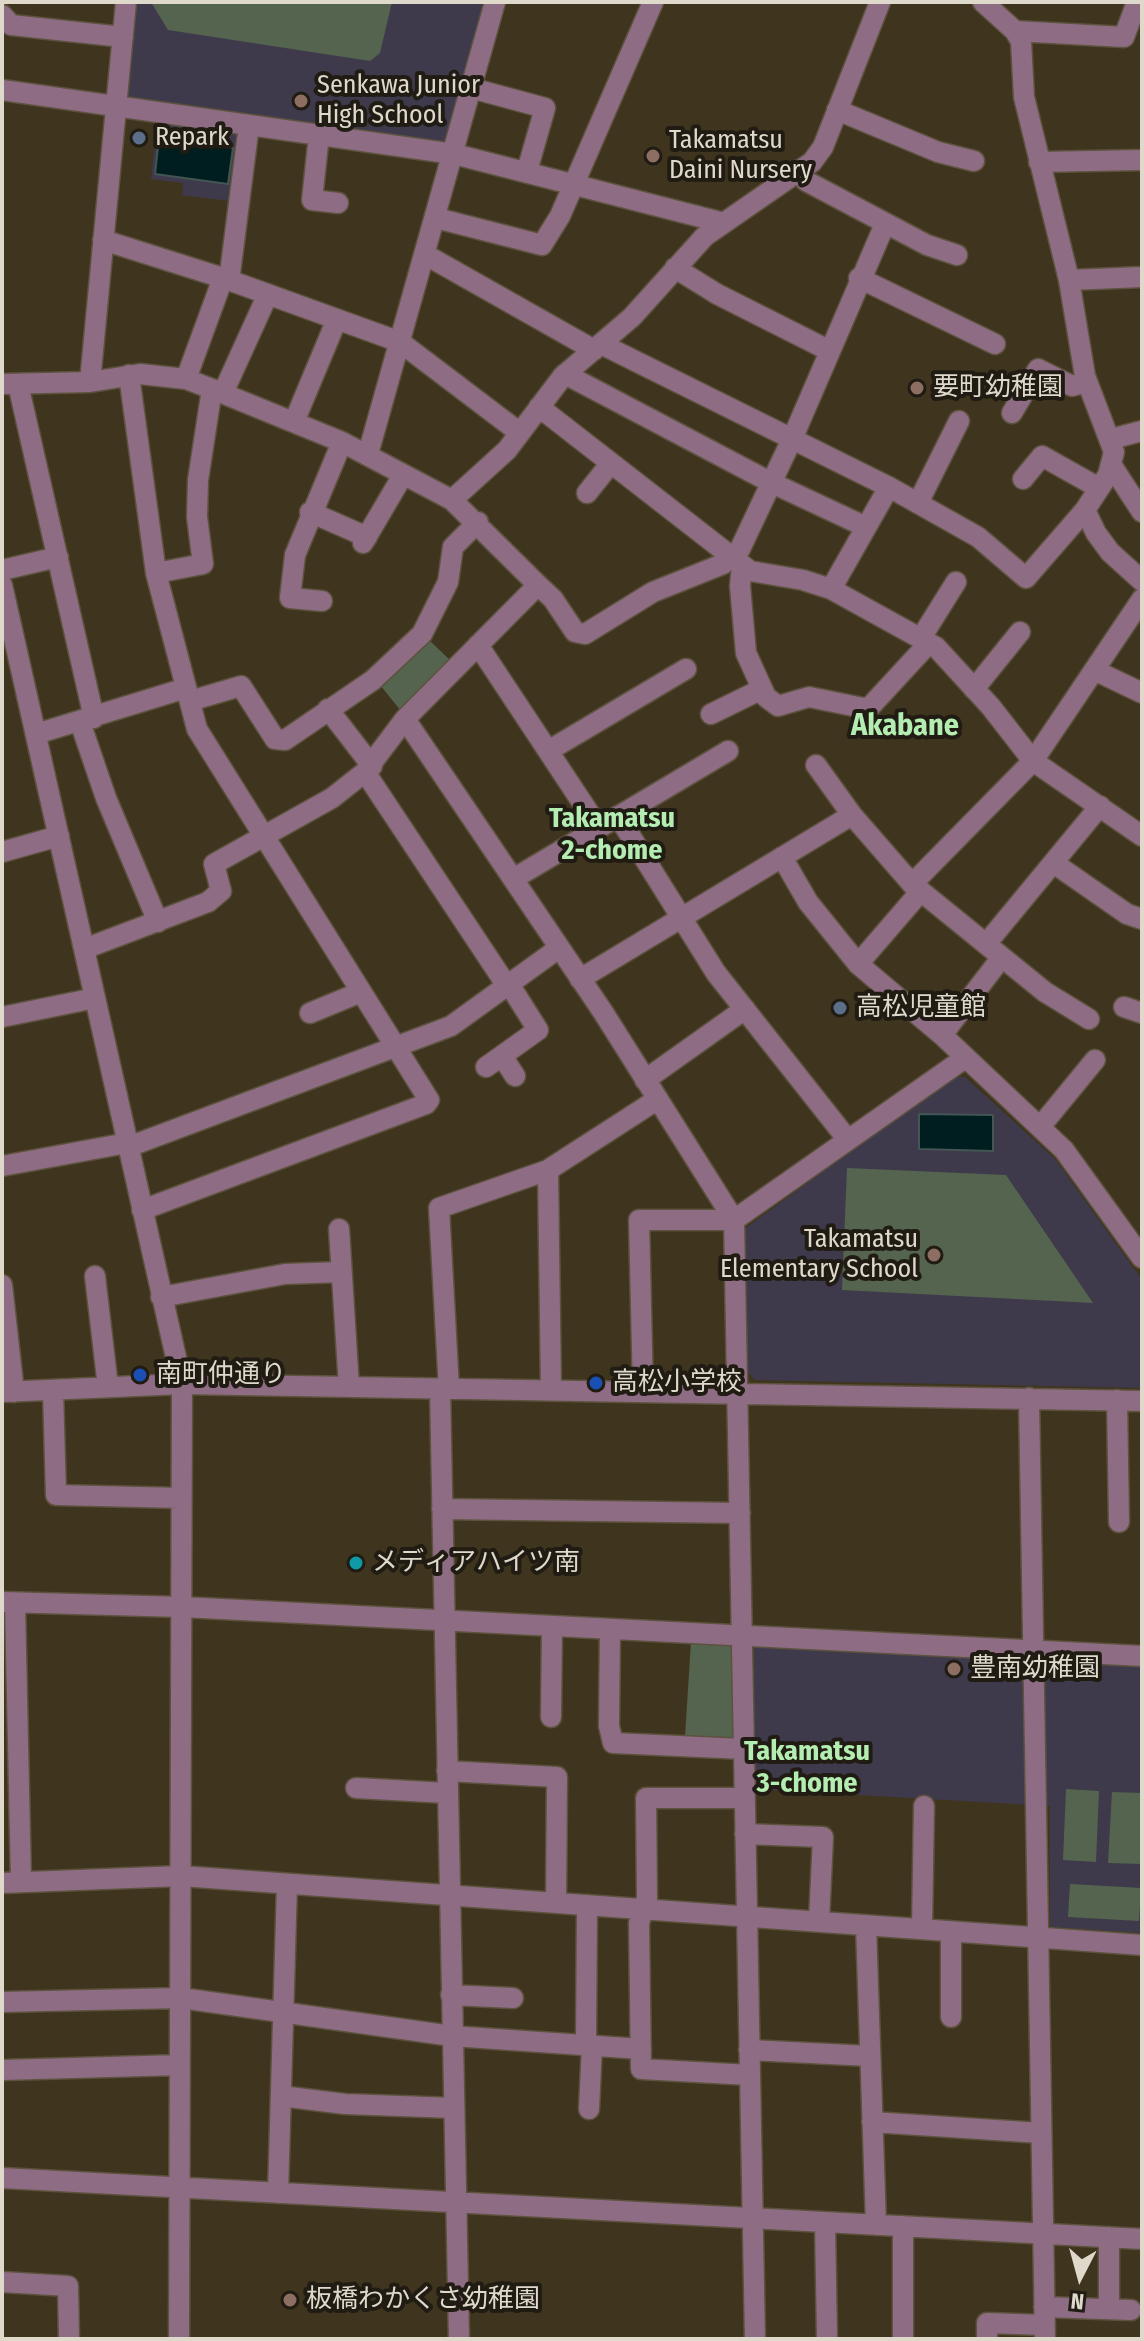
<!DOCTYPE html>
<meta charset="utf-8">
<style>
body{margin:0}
#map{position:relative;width:1144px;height:2341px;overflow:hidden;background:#3f341e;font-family:"Fira Sans Condensed",sans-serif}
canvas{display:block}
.frame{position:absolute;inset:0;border:4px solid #dfd9cc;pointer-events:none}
.north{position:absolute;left:1040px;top:2237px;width:80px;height:80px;-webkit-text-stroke:6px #211c13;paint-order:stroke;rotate:186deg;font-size:22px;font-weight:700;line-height:32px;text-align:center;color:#dfd9cc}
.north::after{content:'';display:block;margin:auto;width:28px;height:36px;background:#dfd9cc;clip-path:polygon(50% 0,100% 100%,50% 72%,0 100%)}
</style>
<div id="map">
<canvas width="1144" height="2341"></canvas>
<div class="frame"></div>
<div class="north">N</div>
</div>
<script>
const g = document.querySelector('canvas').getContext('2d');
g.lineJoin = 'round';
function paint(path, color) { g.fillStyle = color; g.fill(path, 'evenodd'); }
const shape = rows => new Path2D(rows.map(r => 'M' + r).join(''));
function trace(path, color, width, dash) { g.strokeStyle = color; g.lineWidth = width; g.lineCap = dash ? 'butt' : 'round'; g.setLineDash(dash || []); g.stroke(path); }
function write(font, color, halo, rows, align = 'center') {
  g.font = font + ' "Fira Sans Condensed","Noto Sans JP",sans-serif'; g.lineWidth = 8; g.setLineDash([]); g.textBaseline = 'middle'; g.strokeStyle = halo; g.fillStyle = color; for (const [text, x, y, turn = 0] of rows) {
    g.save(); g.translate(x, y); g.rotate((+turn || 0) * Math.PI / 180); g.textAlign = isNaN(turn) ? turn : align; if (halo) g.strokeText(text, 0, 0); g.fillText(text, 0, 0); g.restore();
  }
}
paint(shape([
 [135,2,484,2,447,145,241,116,230,201,182,195,183,183,151,179,159,103,126,97],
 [954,1076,965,1077,1055,1159,1142,1280,1142,1388,755,1380,746,1370,743,1230],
 [754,1646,1142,1667,1142,1933,1050,1927,1050,1806,754,1789]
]), '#3e3a4c');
paint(shape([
 [151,2,392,2,380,53,370,61,168,30],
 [428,639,452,662,401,711,380,685],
 [847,1168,1006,1175,1093,1303,842,1290],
 [691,1641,734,1645,734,1738,685,1737],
 [1066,1789,1099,1791,1096,1862,1063,1860],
 [1112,1792,1142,1793,1142,1864,1108,1863],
 [1070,1884,1141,1888,1139,1921,1068,1917]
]), '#55644e');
const water = shape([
 [159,138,233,148,228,184,155,174,159,138],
 [919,1114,993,1115,993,1151,919,1149,919,1114]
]);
paint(water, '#001e1f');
trace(water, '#435653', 2);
const minor = shape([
 [2,15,11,25,123,37],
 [1015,31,1124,37,1137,2],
 [471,88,545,108,527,171],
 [2,90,454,154,724,223],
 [837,110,938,152,974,161],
 [319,135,312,200,338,203],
 [1039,162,1142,160],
 [800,171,806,181,927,245,957,255],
 [436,218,542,245,560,216,653,2],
 [103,240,223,278,400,342,520,433],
 [426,255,594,350],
 [675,268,717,294,828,350],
 [859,278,995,344],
 [1069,280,1142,277],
 [229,281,249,125],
 [603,345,889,487,978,537,1026,578,1085,510,1108,475,1114,452,1085,376,1069,280,1024,97,1021,41,1015,31,983,2],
 [565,374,770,482,866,527],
 [129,375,156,573,197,729,429,1100,426,1104,142,1210],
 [186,379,223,278],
 [90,382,126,2],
 [2,384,90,382,140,374,186,379,212,389,342,442,452,500,538,585],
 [18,384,94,718],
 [223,393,268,294],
 [539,407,750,571,803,580,831,589,936,647,991,707,1033,761,1142,836],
 [1012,413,1038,369,1072,386,1087,382],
 [294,422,337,319],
 [1111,439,1142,431],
 [368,454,495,2],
 [1112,466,1142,512],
 [1023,479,1042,456,1099,488],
 [587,493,611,463],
 [452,500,507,450,563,376,632,317,705,236,812,162,823,147,880,2],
 [918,503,959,421],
 [1085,510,1096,533,1110,552,1142,581],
 [310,512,367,537],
 [363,543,403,475],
 [742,565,740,586,746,653,766,697,778,706,809,697,868,709,929,643],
 [2,570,58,557],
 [156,573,203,564,197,517,198,480,212,389],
 [2,585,182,1384,179,2339],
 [831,589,889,487],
 [322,601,290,598,295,555,342,442],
 [921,638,956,582],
 [478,645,599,828],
 [1094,670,1142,693],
 [974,689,1020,632],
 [190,701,241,686,275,739,285,740,373,680,422,634,448,582,453,547,478,522],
 [328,709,372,766],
 [711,714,762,689],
 [405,719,603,1012,734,1220],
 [80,722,106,798,158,922],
 [36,734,186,688],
 [548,751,686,669],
 [816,765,852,815,912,884],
 [365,772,507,986],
 [618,816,716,973,848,1140],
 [2,852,59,836],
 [782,857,808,902,858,964,942,1035,1064,1150,1142,1258],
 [1055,864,1127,914,1142,919],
 [513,879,728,751],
 [986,944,1100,806],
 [84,949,208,902,221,891,214,864,332,798,365,772,405,719,538,585,553,599,575,632,585,634,653,592,723,564,740,549,793,437,885,224],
 [858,964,921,891],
 [580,979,852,815],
 [1124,1007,1142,1013],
 [310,1013,361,992],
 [2,1017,95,998],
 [1089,1019,1045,992,912,884,1033,761,1142,599],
 [942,1035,1002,957],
 [502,1056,515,1076],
 [486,1067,538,1030,509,984],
 [645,1080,745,1009],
 [1040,1127,1095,1060],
 [128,1147,451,1026,559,948],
 [2,1166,127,1143],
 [548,1170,551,1390],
 [339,1229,349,1387],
 [95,1276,108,1387],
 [2,1285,14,1392],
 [161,1297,285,1274,341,1272],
 [440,1388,459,2339],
 [449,1389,439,1208,548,1170,658,1099],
 [53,1390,56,1495,181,1498],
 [2,1392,182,1384,1142,1401],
 [643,1392,639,1220,734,1220],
 [1029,1398,1045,2339],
 [1117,1400,1119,1522],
 [442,1509,740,1513],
 [2,1602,182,1607,1142,1656],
 [15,1603,21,1882],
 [610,1629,609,1726,613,1743,744,1749],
 [551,1717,552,1626],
 [447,1771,557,1777,556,1903],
 [356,1788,447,1793],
 [744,1798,646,1798,647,1898,639,1923,641,2069,750,2075],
 [745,1834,823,1837,819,1921],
 [2,1883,181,1876,1142,1945],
 [866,1925,876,2225],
 [922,1929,924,1806],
 [451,1995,513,1998],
 [2,2002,181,1998,452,2036,641,2049],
 [951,2017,951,1931],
 [586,2045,587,1905],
 [749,2050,870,2056],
 [2,2070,180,2065],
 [281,2096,345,2104,454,2108],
 [589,2109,592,2045],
 [872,2122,1041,2133],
 [2,2178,1142,2239],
 [278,2193,287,1884],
 [825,2222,827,2339],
 [903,2226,903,2339],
 [1109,2237,1109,2309],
 [2,2282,68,2286,69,2339],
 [1044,2307,1131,2310],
 [755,2339,734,1220,965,1058],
 [987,2339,987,2323,1045,2325]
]);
trace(minor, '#5c523d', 23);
trace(minor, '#8e6c84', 20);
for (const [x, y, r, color] of [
 [301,101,8,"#8d6e63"],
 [139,138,8,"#5c6f8a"],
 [653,156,8,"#8d6e63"],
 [917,388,8,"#8d6e63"],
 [840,1008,8,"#5c6f8a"],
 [934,1255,8,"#8d6e63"],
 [140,1375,8,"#1a4fb4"],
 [596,1383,8,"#1a4fb4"],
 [356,1563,8,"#0f9aa8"],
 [954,1669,8,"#8d6e63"],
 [290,2300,8,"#8d6e63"]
]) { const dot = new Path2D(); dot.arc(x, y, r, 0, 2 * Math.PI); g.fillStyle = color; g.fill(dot); trace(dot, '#211c13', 3); }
write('26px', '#dfd9cc', '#211c13', [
 ["Senkawa Junior",317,86],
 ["High School",317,116],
 ["Repark",155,138],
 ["Takamatsu",669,141],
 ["Daini Nursery",669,171],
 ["要町幼稚園",933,388],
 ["高松児童館",856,1008],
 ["Takamatsu",918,1240,"right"],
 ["Elementary School",918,1270,"right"],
 ["南町仲通り",156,1375],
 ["高松小学校",612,1383],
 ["メディアハイツ南",372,1563],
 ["豊南幼稚園",970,1669],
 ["板橋わかくさ幼稚園",306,2300]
], 'left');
write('bold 28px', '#b4edb1', '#211c13', [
 ["Takamatsu",612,819],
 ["2-chome",612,851],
 ["Takamatsu",807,1752],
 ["3-chome",807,1784]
]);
write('bold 30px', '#b4edb1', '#211c13', [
 ["Akabane",905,727]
]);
</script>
